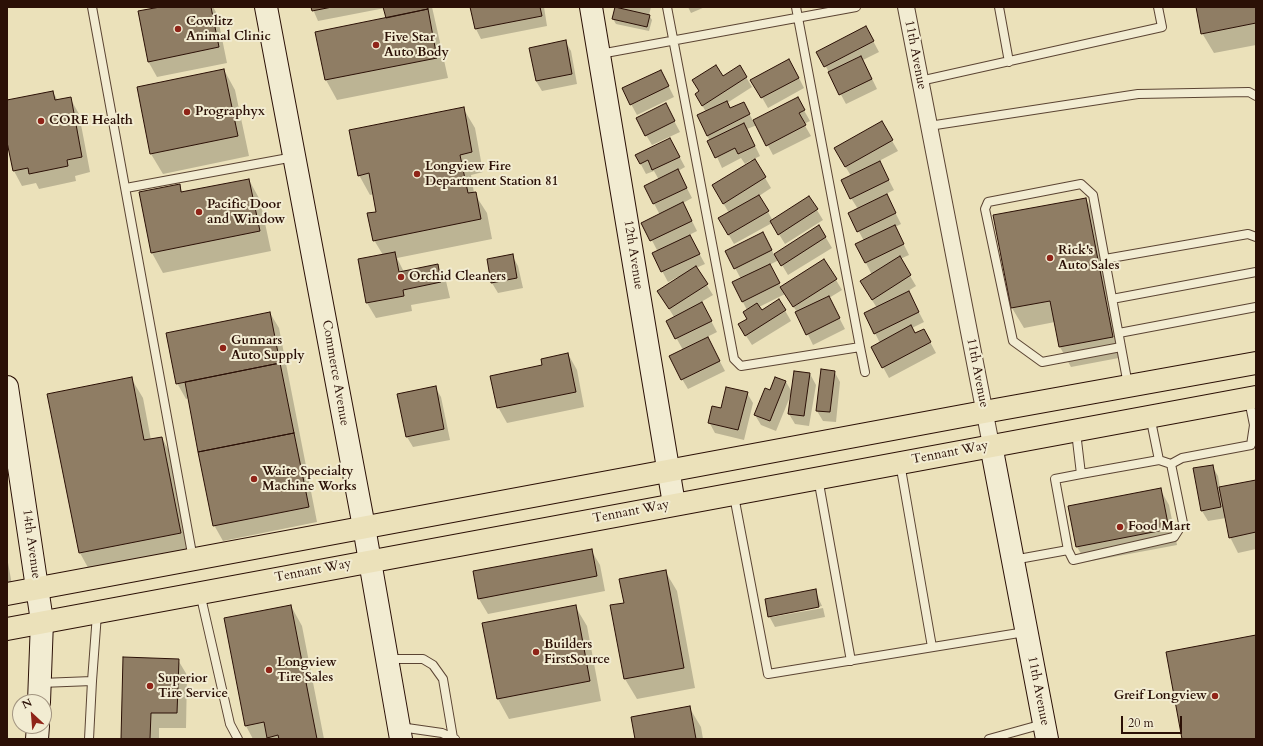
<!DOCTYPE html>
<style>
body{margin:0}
#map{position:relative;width:1263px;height:746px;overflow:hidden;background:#ebe1ba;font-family:Cardo,serif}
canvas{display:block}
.frame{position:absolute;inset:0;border:8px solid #2b1006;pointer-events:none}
.north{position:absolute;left:12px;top:694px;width:40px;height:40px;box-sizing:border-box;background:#f2ecd2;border:1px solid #a29480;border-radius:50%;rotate:334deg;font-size:11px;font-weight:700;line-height:16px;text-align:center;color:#2b1006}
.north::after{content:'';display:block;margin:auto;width:14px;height:18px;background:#8f2418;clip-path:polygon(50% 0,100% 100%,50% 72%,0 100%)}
.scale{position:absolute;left:1121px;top:716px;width:61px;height:18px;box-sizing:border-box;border:2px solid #2b1006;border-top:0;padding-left:5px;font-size:12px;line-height:14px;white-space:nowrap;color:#2b1006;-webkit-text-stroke:3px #f2ecd2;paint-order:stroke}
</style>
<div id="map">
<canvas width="1263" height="746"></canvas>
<div class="frame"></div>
<div class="north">N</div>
<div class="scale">20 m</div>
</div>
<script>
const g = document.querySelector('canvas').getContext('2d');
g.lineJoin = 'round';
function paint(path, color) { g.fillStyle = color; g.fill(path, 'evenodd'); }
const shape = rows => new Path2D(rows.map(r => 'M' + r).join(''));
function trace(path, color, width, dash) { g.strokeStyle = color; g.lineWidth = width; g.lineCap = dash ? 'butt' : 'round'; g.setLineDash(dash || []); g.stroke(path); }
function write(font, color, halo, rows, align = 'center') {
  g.font = font + ' Cardo,serif'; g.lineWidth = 4; g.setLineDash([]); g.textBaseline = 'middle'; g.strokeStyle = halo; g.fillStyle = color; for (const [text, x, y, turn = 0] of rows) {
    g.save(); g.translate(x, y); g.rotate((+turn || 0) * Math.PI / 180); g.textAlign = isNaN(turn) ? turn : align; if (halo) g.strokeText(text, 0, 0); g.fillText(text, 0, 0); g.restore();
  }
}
paint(shape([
 [165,7,213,7,217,14,227,63,157,77,148,61],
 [312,7,432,7,448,78,337,100,326,80,316,33,387,19,385,8,318,21],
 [475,7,544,7,547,26,481,39,476,29,471,8],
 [613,7,651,7,649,15,652,20,649,31,616,24,613,19,616,8],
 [688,7,705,7,691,13],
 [1197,7,1256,7,1256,45,1214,53,1202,33],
 [871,37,879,52,863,60,877,89,846,104,818,52],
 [565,41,571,51,577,84,542,91,536,81],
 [224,70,235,90,249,156,163,174,151,154],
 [795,70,804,88,768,108,752,80],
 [723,77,746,77,752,87,727,103,731,109,744,103,753,121,797,98,810,121,804,124,811,136,773,155,757,125,747,129,760,156,754,159,771,188,759,196,773,221,809,197,823,220,785,244,772,223,734,244,719,218,729,213,719,196,752,162,751,160,745,164,741,158,722,168,707,135,706,112,702,105],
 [666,81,674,97,637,115,631,104],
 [53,92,58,101,70,98,79,114,90,172,75,176,76,181,39,189,36,183,22,186,14,171,7,137,7,101],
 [463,108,475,128,483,172,471,175,474,193,487,213,492,239,397,258,404,272,437,265,446,281,450,298,411,305,412,311,376,318,367,303,359,260,383,255,374,240,378,212,374,194,370,195,359,175],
 [671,115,680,132,652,145,646,135],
 [881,122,898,151,879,161,894,190,886,194,901,224,895,227,909,255,900,259,916,286,908,291,924,322,912,328,915,334,929,340,936,353,889,378,872,347,880,343,875,333,877,308,867,292,872,275,857,245,864,241,849,213,858,209,851,198,851,176,835,149],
 [670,139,685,167,678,171,692,198,683,203,697,231,689,235,705,264,696,268,713,295,701,302,717,332,707,337,725,371,688,389,682,379,683,350,667,321,674,317,665,302,679,278,678,277,668,282,653,254,658,252,643,223,660,215,645,186,659,180,654,171,646,174,636,155],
 [249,180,260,200,271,251,163,273,152,253,179,185,183,193],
 [1086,199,1097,219,1124,357,1071,367,1060,347,1055,322,1024,328,1012,308],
 [819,226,832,248,788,275,779,260,769,265,781,287,836,280,842,290,829,298,845,329,813,345,797,312,785,294,759,307,762,311,779,300,791,321,752,345,739,325,748,319,747,310,733,283,741,279,726,251,769,243,774,255],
 [512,255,518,266,523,288,498,293,492,283],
 [270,313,279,328,317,522,223,541,214,525,189,398,186,399,177,383],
 [568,354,577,370,584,407,507,423,498,407],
 [834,371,840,382,836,422,823,421,817,411],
 [810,374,816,385,809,426,795,424,789,414],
 [131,378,143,398,151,440,162,438,173,458,192,553,91,573,80,553],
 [786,382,792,392,776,431,761,425,755,415,770,392],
 [435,387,441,397,450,440,413,447,407,437,398,395],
 [747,393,753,403,744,440,715,433,709,422,721,409],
 [1212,466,1218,476,1220,488,1256,481,1256,549,1238,553,1230,537,1226,518,1208,521,1202,511,1194,469],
 [1160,489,1169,505,1177,545,1086,562,1077,547],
 [591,550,600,565,605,591,488,614,479,599],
 [7,557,12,585,7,586],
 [665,571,677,591,695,688,637,699,625,679,611,606,625,603],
 [815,591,822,606,772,615,772,617,823,608,825,617,775,627,769,616,766,600],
 [291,606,302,626,324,739,253,739,246,726,226,618],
 [575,606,587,626,601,701,509,719,498,699,483,624],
 [178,660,187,675,186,728,159,728,159,739,122,739],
 [689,707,701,727,703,739,636,739]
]), '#0003');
const building = shape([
 [160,7,211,7,219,47,148,62,138,11,160,7],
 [311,7,332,7,312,11,311,7],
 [383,7,427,7,428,9,386,18,383,7],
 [470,7,540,7,542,16,475,29,470,7],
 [615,7,650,15,647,27,612,19,615,7],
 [1196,7,1256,7,1256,23,1201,34,1196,7],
 [428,9,437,58,325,80,315,32,428,9],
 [866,26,874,41,824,67,816,52,866,26],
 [566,40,572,74,536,81,529,48,566,40],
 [861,56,872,79,839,95,828,72,861,56],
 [789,59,799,78,761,98,750,80,789,59],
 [716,65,723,76,740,65,747,77,702,106,695,94,699,91,692,80,716,65],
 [224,69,238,136,150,154,137,87,224,69],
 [661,70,669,86,630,105,622,88,661,70],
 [53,91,55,100,71,97,82,157,67,160,68,166,29,174,28,168,13,171,7,142,7,100,53,91],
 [798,97,805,110,799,113,806,125,766,146,753,120,798,97],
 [727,101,730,108,744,102,750,114,707,136,697,115,727,101],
 [666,103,675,121,645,136,636,118,666,103],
 [464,107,472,152,460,155,468,193,476,192,481,219,373,241,367,213,376,212,369,173,358,176,349,130,464,107],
 [882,121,893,140,845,167,834,148,882,121],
 [744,123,755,146,738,154,735,148,715,158,707,141,744,123],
 [670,138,680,157,652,170,648,160,640,164,635,155,670,138],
 [755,159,766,177,723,204,712,185,755,159],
 [880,161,889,180,850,199,841,180,880,161],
 [678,169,687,188,653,204,644,186,678,169],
 [249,179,260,231,151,253,139,192,180,184,181,192,249,179],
 [887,194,896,213,857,232,848,213,887,194],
 [759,195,769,211,728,235,718,218,759,195],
 [809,196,818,209,778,235,770,221,809,196],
 [1086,198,1113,337,1059,347,1050,301,1011,308,993,215,1086,198],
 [683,202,692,221,650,241,641,223,683,202],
 [819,225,826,237,781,266,774,254,819,225],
 [895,225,904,244,865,263,855,244,895,225],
 [763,232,772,250,734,269,725,251,763,232],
 [690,235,700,254,661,272,652,253,690,235],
 [395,252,399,272,438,264,441,282,403,290,404,296,366,303,358,259,395,252],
 [513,254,517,278,491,283,487,259,513,254],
 [900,256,911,275,872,300,860,281,900,256],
 [824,259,837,279,793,307,780,287,824,259],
 [770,264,780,283,742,302,732,282,770,264],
 [696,266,708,284,669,309,657,291,696,266],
 [909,291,919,312,874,334,864,313,909,291],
 [829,296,840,318,806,335,795,312,829,296],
 [779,299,786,310,745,336,738,324,747,319,743,312,757,303,762,310,779,299],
 [702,302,712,321,675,339,666,321,702,302],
 [270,312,280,363,176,384,166,333,270,312],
 [911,325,915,333,924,329,931,342,882,368,871,347,911,325],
 [708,337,720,361,681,380,669,356,708,337],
 [568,353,576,392,497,408,490,376,542,365,541,359,568,353],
 [280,363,294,433,198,452,185,382,280,363],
 [821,369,835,371,830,412,816,411,821,369],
 [794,371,810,373,804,416,788,414,794,371],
 [132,377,144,440,162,437,181,533,79,553,47,394,132,377],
 [775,377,786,381,770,421,754,415,765,388,770,390,775,377],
 [436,386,444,429,406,437,397,394,436,386],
 [726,387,748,392,738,430,708,423,712,406,721,408,726,387],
 [294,433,309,507,213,526,198,452,294,433],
 [1213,465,1221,507,1201,511,1193,468,1213,465],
 [1256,480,1256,532,1229,538,1219,487,1256,480],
 [1161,488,1169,529,1076,547,1068,506,1161,488],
 [592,549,597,576,478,599,473,571,592,549],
 [666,570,684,668,624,679,610,605,624,603,619,579,666,570],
 [816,589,819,607,768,617,765,599,816,589],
 [291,605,317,739,279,739,278,735,267,738,264,722,245,726,224,618,291,605],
 [576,605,590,681,497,699,482,623,576,605],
 [1256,635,1256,739,1182,739,1166,652,1256,635],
 [123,657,179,659,177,713,151,713,150,739,121,739,123,657],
 [690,706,696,739,635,739,631,717,690,706]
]);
paint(building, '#8f7d64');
trace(building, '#2b1006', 1);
const lane = shape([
 [92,7,193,559],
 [667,7,734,359,741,366,860,347,865,372],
 [796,7,860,347],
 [999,7,1009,62],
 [600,54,856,7],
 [920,81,1162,27,1158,7],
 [929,126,1138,94,1249,92,1256,96],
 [126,188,294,157],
 [1105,259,1248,234,1256,237],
 [1112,299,1256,272],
 [1119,333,1256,307],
 [1121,347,1042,362,1013,341,985,209,988,202,1081,184,1093,195,1128,385],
 [900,463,932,647],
 [1171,464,1182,458,1251,445,1254,425,1249,400],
 [1081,474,1159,460,1150,416],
 [818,478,851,661],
 [734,496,768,674,1025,632],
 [1068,550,1073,560,1174,537,1183,523,1171,464,1159,460],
 [1013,560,1068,550,1055,479,1081,474,1076,432],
 [200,593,230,724,238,739],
 [388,659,423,659,433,665,443,679,453,738],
 [41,683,92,681,97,614],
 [400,727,442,733,455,739],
 [89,739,92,681],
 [989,739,1043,724]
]);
const street = shape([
 [906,7,991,445]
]);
const secondary = shape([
 [266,7,364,527,401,739],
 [591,7,674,504],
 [7,387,42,621,39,702],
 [991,445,1047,739],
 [37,739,38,726]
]);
const primary = shape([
 [7,594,984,412,1256,363],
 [7,629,1256,397]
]);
trace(lane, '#5b4433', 10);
trace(street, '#5b4433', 18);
trace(secondary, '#2b1006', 24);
trace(primary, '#2b1006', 24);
trace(lane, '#f2ecd2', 8);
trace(street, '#f2ecd2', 16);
trace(secondary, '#f2ecd2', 22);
trace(primary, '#ebe1ba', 22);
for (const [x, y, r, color] of [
 [178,29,4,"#8f2418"],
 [376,45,4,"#8f2418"],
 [187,112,4,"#8f2418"],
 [41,121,4,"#8f2418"],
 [417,174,4,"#8f2418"],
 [199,212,4,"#8f2418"],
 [1050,258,4,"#8f2418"],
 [401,277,4,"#8f2418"],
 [223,348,4,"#8f2418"],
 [254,479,4,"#8f2418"],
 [1120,527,4,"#8f2418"],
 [536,652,4,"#8f2418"],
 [269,670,4,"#8f2418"],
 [150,686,4,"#8f2418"],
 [1215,696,4,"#8f2418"]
]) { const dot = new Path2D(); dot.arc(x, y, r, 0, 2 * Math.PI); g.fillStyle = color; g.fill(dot); trace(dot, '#f2ecd2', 1.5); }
write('bold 13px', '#2b1006', '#f2ecd2', [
 ["Cowlitz",186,22],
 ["Animal Clinic",186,37],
 ["Five Star",384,38],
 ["Auto Body",384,53],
 ["Prographyx",195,112],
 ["CORE Health",49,121],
 ["Longview Fire",425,167],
 ["Department Station 81",425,182],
 ["Pacific Door",207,205],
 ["and Window",207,220],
 ["Rick's",1058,251],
 ["Auto Sales",1058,266],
 ["Orchid Cleaners",409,277],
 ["Gunnars",231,341],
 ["Auto Supply",231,356],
 ["Waite Specialty",262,472],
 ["Machine Works",262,487],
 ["Food Mart",1128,527],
 ["Builders",544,645],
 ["FirstSource",544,660],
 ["Longview",277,663],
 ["Tire Sales",277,678],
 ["Superior",158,679],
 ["Tire Service",158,694],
 ["Greif Longview",1207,696,"right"]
], 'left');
write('13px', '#2b1006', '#f2ecd2', [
 ["11th Avenue",915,55,79],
 ["12th Avenue",633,255,81],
 ["Commerce Avenue",335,373,80],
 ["11th Avenue",977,373,79],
 ["Tennant Way",950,453,-11],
 ["Tennant Way",631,512,-11],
 ["14th Avenue",31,544,82],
 ["Tennant Way",313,571,-11],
 ["11th Avenue",1038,691,79]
]);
</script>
